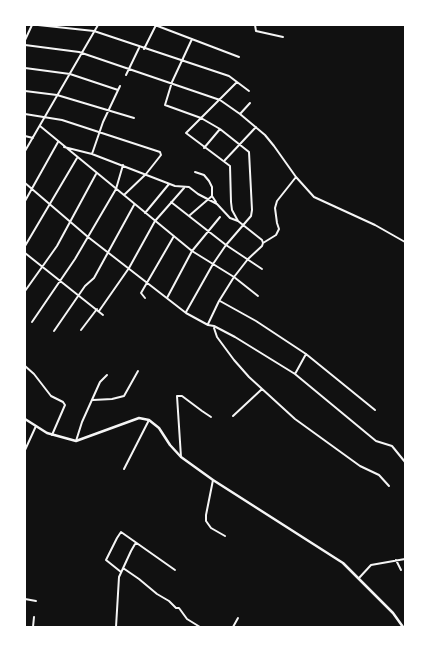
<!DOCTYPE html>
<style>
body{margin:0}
#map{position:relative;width:430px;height:652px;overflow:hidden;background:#111;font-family:Bitter,serif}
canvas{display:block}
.frame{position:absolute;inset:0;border:26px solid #fff;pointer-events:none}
</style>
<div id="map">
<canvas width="430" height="652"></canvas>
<div class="frame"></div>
</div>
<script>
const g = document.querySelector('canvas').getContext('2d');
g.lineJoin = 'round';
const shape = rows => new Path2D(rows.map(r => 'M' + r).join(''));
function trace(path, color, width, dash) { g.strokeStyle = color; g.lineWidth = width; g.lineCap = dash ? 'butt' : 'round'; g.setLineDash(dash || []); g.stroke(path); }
trace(shape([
 [38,25,94,31,229,76,249,91],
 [155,25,239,57],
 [255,25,256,31,283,37],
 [25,40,32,25],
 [25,45,79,52,220,100,240,114,265,135,274,146,296,177,314,197,375,225,405,242],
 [144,49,156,25],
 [25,68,70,74,118,90],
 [126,75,139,48],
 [237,82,186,133,230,166,231,202,232,210,238,221],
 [25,91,57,95,134,118],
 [25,114,62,120,160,152,161,155,146,174,124,195],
 [240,114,250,103],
 [40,126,192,251,234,277,258,296],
 [25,136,33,138],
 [64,147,92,154,175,186,189,187,198,194,217,204,230,218,238,221,262,240,263,243,262,246,248,259,234,277,219,301,208,324],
 [204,148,220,129],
 [25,151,98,25],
 [92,154,103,122,120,86],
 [225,160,256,127],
 [195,172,204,175,209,181,212,187,212,196,216,202],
 [25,183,88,237,186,313,208,325,214,326,235,337,295,374,376,441,392,446,405,462],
 [25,201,58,142],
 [171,202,226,245,262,269],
 [145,213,169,184],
 [190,215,212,196],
 [263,243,276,235,279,229,277,223,275,208,277,201,296,177],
 [25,246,77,158],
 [25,253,103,315],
 [25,291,57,246,96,174],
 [145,298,141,293,174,236],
 [167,298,192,251,220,217],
 [220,301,256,321,306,354,375,410],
 [99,311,129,268,155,221,184,188],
 [186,312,213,264,226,245,251,216,252,210,249,152,220,129,201,118,165,105,172,82,192,39],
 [32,322,75,259,116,189,123,165],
 [214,328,217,337,234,360,249,377,295,419,360,466,379,475,389,486],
 [81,330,97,309],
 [54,331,85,286,94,278,134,205],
 [25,366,34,374,51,396,63,402,65,405,52,435],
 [295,374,306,354],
 [93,400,112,399,124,396,138,371],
 [233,416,262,389],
 [76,441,82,422,100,382,107,375],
 [25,450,36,426],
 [181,457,177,396,182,396,202,411,211,417],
 [124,469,149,420],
 [213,480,206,515,206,521,211,528,225,536],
 [396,560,401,570],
 [123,568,139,579,157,594,169,601,176,608,179,608,187,619,200,627],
 [121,572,106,560,117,538,121,532,175,570],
 [359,578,371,565,405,559],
 [25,599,36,601],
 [33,627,34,617],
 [116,627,119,577,131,551,135,544,138,544],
 [233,627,238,618]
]), '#f5f5f5', 2);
trace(shape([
 [25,419,47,433,76,441,139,418,149,420,159,428,170,445,181,457,213,480,343,563,393,613,403,627]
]), '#f5f5f5', 2.5);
</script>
